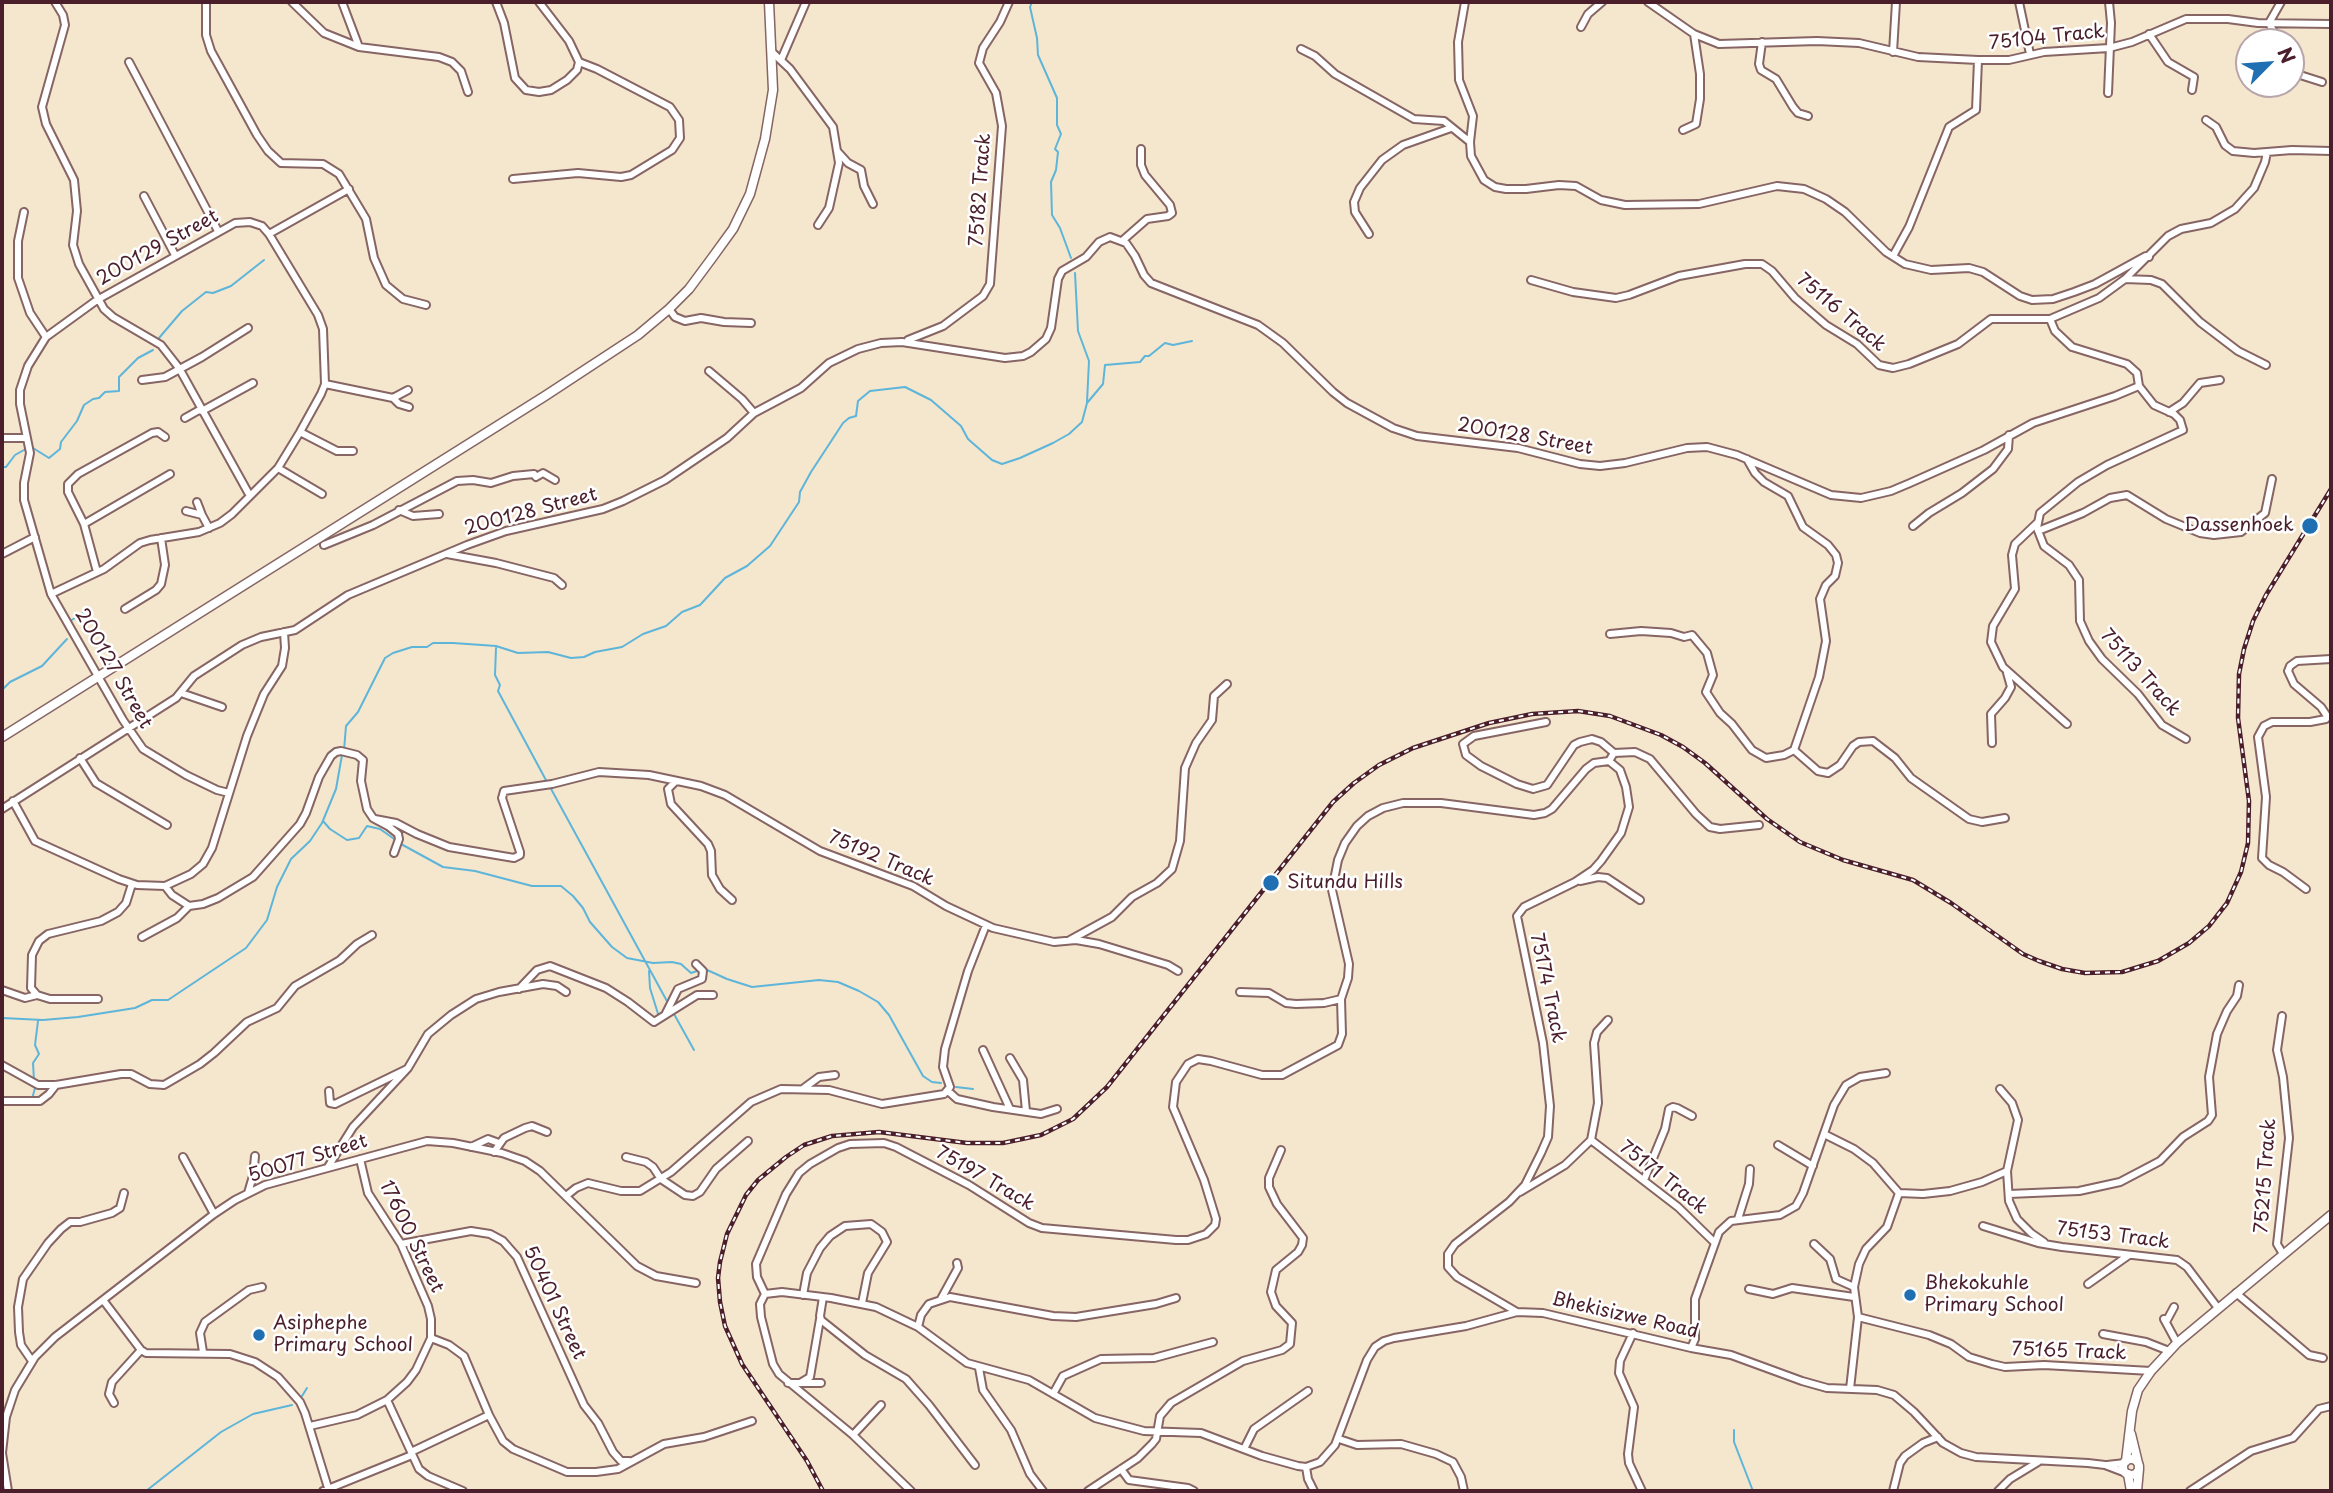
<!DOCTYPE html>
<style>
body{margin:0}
#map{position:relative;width:2333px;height:1493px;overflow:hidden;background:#f5e6ce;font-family:"Playpen Sans",sans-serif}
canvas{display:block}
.frame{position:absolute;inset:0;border:4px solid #4a1f2b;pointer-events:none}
.north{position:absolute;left:2235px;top:28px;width:70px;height:70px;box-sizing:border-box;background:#fff;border:2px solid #b7a5aa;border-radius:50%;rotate:65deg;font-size:19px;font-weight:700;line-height:28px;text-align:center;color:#4a1f2b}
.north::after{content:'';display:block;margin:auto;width:24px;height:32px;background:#1f6fb2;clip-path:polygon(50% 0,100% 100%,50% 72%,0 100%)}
</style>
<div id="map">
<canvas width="2333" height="1493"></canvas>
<div class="frame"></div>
<div class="north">N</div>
</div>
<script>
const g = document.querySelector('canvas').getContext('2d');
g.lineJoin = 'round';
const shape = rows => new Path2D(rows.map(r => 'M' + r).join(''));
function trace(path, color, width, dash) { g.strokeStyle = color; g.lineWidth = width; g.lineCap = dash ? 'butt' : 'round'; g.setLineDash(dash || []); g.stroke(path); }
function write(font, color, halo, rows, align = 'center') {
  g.font = font + ' "Playpen Sans",sans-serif'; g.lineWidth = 5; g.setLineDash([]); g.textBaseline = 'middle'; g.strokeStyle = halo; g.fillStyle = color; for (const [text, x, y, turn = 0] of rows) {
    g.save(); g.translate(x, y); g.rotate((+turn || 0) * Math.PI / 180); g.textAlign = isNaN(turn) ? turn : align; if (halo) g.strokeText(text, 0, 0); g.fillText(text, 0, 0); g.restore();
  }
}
trace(shape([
 [1032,2,1030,7,1037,38,1038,55,1057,98,1057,125,1061,134,1055,149,1058,152,1056,170,1051,182,1052,215,1060,228,1071,258],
 [1075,273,1078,331,1089,361,1087,402],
 [159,338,182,311,206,292,213,293,231,286,264,260],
 [2,467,6,467,15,455,24,450,33,448,49,458,60,449,61,442,77,421,84,405,93,399,99,398,105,392,119,391,119,377,138,358,153,350],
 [70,621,88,610],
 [496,648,495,675,500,685,498,691,547,782],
 [2,690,10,682,42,666,67,639],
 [344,750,346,726,358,712,385,658,393,653,412,647,427,647,433,643,453,643,496,646,518,653,548,652,571,658,584,657,595,652,622,647,643,634,666,626,682,612,700,605,725,578,747,566,770,546,799,502,800,492,811,472,843,423,849,418,856,416,858,401,870,391,905,387,931,400,961,426,968,439,992,460,1002,464,1020,458,1053,443,1069,434,1082,422,1087,403,1103,384,1105,365,1140,362,1145,356,1149,356,1165,343,1173,345,1192,341],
 [550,787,668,1003],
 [323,821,330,829,347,840,359,838,367,826,380,829,397,841],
 [401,844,443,867,475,871,532,886,561,886,573,896,583,908,590,922,612,947,627,958,653,963,672,962,681,964,691,973,700,970],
 [705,969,727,979,752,987,819,980,838,982,859,991,878,1002,889,1015,923,1076,932,1082,941,1083],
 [649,971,650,988,659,1017],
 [674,1014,694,1050],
 [2,1018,43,1020,78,1017,135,1008,152,1000,168,1000,246,948,267,920,277,887,291,859,310,841,322,823,336,789,342,755],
 [34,1080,33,1063,39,1054,35,1045,38,1021],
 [956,1087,973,1089],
 [32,1099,35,1088],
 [302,1396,307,1388],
 [1734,1430,1734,1442,1753,1491],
 [146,1491,221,1432,253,1414,292,1405]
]), '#5db5da', 2);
const minor = shape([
 [55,2,63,15,65,25,42,107,46,124,74,180,77,211,73,245,79,264,104,309,113,317,161,345,179,368,250,496],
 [206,2,206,35,211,51,257,135,268,151,281,163,323,164,339,174,366,219,374,258,386,285,403,299,426,305],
 [292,2,324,33,359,47,439,57,452,62,461,71,468,92],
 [342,2,359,47],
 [496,2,504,23,515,78,526,90,539,92,551,90,567,80,577,70,579,62,569,41,539,2],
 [1465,2,1458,42,1459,80,1473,116,1470,142,1471,156,1484,180,1495,187,1506,189,1526,189,1559,185,1576,186,1601,200,1625,205,1699,204,1777,186,1804,189,1826,199,1845,212,1886,252,1905,264,1931,270,1969,268,1983,272,2020,296,2032,300,2053,299,2074,292,2095,284,2146,256,2149,257],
 [1648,2,1694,34,1719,44,1817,41,1859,43,1918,57,1978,60,2009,60,2044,52,2109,48,2132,42,2186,19,2228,19,2258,23,2331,24],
 [2019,2,2030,54],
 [1581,27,1588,14,1602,2],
 [2149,34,2168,62,2194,77,2192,90],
 [1762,42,1759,64,1761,70,1776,79,1793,107,1798,113,1808,116],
 [2279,42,2269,23,2281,2],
 [1301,49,1315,56,1335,74,1414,119,1444,121,1470,142],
 [1893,52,1896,2],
 [773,53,790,69,833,127,839,163,829,208,818,225],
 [781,60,806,2],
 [129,62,218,231],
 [2291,68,2300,75,2322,82],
 [2108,93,2111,23,2109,2],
 [2206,120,2216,127,2225,145,2233,151,2254,153,2292,150,2331,151],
 [1683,130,1696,124,1700,99,1700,74,1694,34],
 [838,152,848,163,861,170,864,186,873,204],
 [513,179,578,173,621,177,631,175,672,150,680,138,679,120,670,107,597,69,579,62],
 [144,196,175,255],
 [24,212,18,241,18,278,30,313,46,337],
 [269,234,349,189],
 [1369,234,1355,212,1354,202,1360,188,1382,160,1403,145,1451,128],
 [1122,241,1147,219,1168,216,1172,213,1170,205,1145,175,1141,165,1141,149],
 [1893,256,1909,227,1949,127,1976,110,1978,60],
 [2125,279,2151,280,2162,284,2200,322,2238,351,2266,365],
 [1531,280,1573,292,1616,298,1629,295,1679,276,1745,264,1762,264,1772,271,1795,298,1826,325,1857,344,1879,365,1893,368,1909,364,1958,344,1991,319,2050,319,2099,298,2125,279,2168,236,2181,229,2211,223,2235,209,2254,188,2265,162,2267,152],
 [669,309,675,317,685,321,701,318,724,322,751,323],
 [908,340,943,326,983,296,990,284,1002,126,996,93,979,63,983,48,1000,22,1009,2],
 [709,371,742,399,754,413],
 [142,380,165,377,202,357,248,328],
 [325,384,393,398,408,390],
 [2139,386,2154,405,2174,414,2180,420,2183,430,2107,465,2078,482,2040,513,2037,528,2044,546,2069,565,2079,580,2080,621,2089,641,2102,659,2138,694,2162,725,2186,739],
 [393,398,399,404,409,407],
 [202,411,253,383],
 [2169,412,2183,403,2200,383,2220,380],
 [185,418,201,409],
 [300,432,337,451,353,451],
 [2,438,27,438],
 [278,468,322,494],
 [197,502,202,515],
 [399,510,413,516,439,514],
 [186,511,202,515,209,528],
 [2037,523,2015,544,2012,555,2015,589,1993,626,1991,642,2003,667,2067,724],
 [84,524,170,474],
 [1913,526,1929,513,1962,493,1993,469,2008,449,2009,435],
 [2038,531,2083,513,2110,498,2127,495,2166,519,2200,533,2214,535,2241,532,2265,513,2272,479],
 [324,545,373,525,457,481,473,480,491,483,513,476,534,474,536,477,543,473,555,480],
 [2,554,35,537],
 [447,554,496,563,554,578,562,585],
 [97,572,84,524,68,492,68,484,78,474,152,433,158,432,165,437],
 [51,594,104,569,140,543,150,540,199,532,220,523,232,514,278,468,300,432,321,394,325,384,323,329,318,315,269,234,262,226,250,222,235,223,97,300,46,337,28,366,20,390,20,404,30,453,24,483,24,500,51,594,123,720,143,749,186,775,217,790,229,793],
 [125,609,156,590,161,584,165,565,161,538],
 [1610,634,1641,631,1671,633,1684,637,1692,635,1707,653,1713,675,1706,692,1720,713,1732,724,1752,750,1766,758,1784,755,1794,750,1819,677,1826,641,1820,599,1826,585,1835,576,1838,563,1836,555,1828,545,1803,527,1788,496,1764,482,1755,473,1747,459],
 [181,693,222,707],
 [1546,722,1474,736,1463,744,1466,755,1481,766,1517,784,1533,789,1547,785,1574,745,1580,742,1592,739,1601,742,1614,753,1609,761],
 [1992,743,1991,714,2005,698,2011,687,2007,673],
 [1794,750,1818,771,1828,773,1840,765,1853,746,1859,742,1873,741,1895,758,1911,778,1969,819,1982,822,2005,818],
 [1614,753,1635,752,1650,759,1696,814,1710,827,1720,829,1759,825],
 [80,758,96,783,167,825],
 [676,781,668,789,671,804,708,844,711,851,712,875,720,889,732,900],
 [13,801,35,841,119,879,137,885,165,886,191,874,203,864,212,848,247,736,264,694,282,666,285,648,284,632],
 [2,809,176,698,194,676,242,645,261,637,295,630,348,595,467,545,506,531,603,509,623,501,665,480,727,438,754,413,801,388,829,363,858,349,881,343,902,342,1005,358,1023,356,1031,352,1046,339,1051,328,1058,279,1062,271,1086,257,1099,242,1110,237,1126,243,1135,256,1144,275,1151,283,1258,325,1283,343,1333,392,1347,403,1393,428,1417,436,1518,448,1580,464,1600,466,1625,463,1687,448,1707,447,1737,455,1831,495,1861,498,1891,491,1910,483,1984,450,2033,423,2115,396,2139,386,2137,373,2127,364,2072,347,2055,331,2050,319],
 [375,819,396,823,417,834,449,847,514,858,520,855,520,852,502,798,504,791,552,784,599,772,649,775,701,786,725,795,820,851,913,886,946,906,993,928,1054,942,1076,940,1099,944,1168,965,1178,971],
 [1580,881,1598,877,1607,878,1640,900],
 [165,886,172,895,189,906],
 [2306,889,2283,872,2269,865,2262,858,2266,797,2258,737,2264,726,2272,722,2310,722,2326,719,2327,716,2321,707,2294,684,2288,671,2290,666,2297,661,2331,659],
 [142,937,177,918,189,906,203,904,218,898,253,877,300,824,306,813,319,777,331,756,336,752,341,751,357,755,363,760,361,781,367,809,373,818,388,826,398,834,399,839,394,853],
 [1070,940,1112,917,1132,897,1157,883,1172,869,1180,841,1185,768,1196,743,1212,720,1214,696,1227,684],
 [519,989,537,970,550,966,606,988,628,1002,654,1022,697,995,713,995],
 [2,990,25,998,37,995],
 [1240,992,1269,993,1286,1003,1296,1004,1324,1003,1341,999],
 [98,999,50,999,37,995,31,988,32,955,39,941,48,934,101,921,118,912,126,903,132,884],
 [665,1015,678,989,702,979,703,971,696,964],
 [2282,1016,2277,1050,2283,1077,2289,1138,2277,1244,2283,1254],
 [983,1050,1010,1109],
 [1010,1058,1023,1080,1026,1111],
 [2,1065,38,1085,56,1085,121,1074,131,1074,150,1084,164,1085,200,1064,214,1053,247,1022,277,1008,295,986,340,960,357,944,372,935],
 [804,1088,819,1077,835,1075],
 [2000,1089,2012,1103,2018,1120,2007,1171,2009,1201,2017,1219,2031,1233,2044,1242],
 [329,1091,330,1103,335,1104,407,1069],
 [948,1091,957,1099,993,1107,1041,1114,1057,1109],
 [2,1101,40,1101,49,1094,56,1085],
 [1824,1134,1854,1149,1873,1163,1899,1193,1923,1194,1950,1191,1982,1182,2007,1171],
 [1591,1140,1678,1207,1714,1242],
 [1778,1145,1813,1166],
 [471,1147,488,1139,499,1143],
 [494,1152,504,1138,525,1128,532,1126,547,1132],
 [183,1157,214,1214],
 [626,1157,646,1162,653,1167,661,1179,685,1195,693,1196,700,1192,716,1169,748,1141],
 [328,1167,353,1127,408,1068,428,1034,451,1015,476,999,499,992,543,984,557,986,566,992],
 [1644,1180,1665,1129,1669,1109,1673,1107,1677,1108,1692,1116],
 [1520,1192,1565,1165,1591,1140,1598,1103,1594,1043,1597,1032,1608,1020],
 [248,1193,253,1176,255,1156],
 [2009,1194,2079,1191,2120,1182,2160,1161,2183,1137,2208,1121,2212,1115,2209,1077,2217,1034,2227,1011,2237,996,2239,985],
 [566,1196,576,1188,588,1183,621,1191,640,1191,671,1172,751,1102,781,1089,829,1090,882,1104,944,1094,950,1087,943,1067,945,1049,968,971,986,925],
 [1738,1219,1749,1184,1750,1169],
 [1983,1226,2038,1243,2062,1247,2177,1260,2187,1267,2218,1308],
 [401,1244,471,1231,490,1234,503,1241,517,1257,584,1405,598,1423,613,1452,621,1461,629,1461],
 [1814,1244,1830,1259,1836,1279,1854,1287],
 [2088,1284,2129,1255],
 [1749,1289,1773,1294,1792,1288,1854,1297],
 [2236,1293,2309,1355,2323,1358],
 [765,1294,757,1277,756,1264,786,1194,799,1173,810,1164,838,1148,850,1144,884,1143,896,1147,969,1185,1029,1223,1042,1228,1176,1240,1188,1240,1206,1234,1215,1225,1216,1219,1204,1180,1173,1107,1176,1082,1188,1064,1198,1059,1211,1061,1262,1075,1282,1075,1338,1045,1342,1034,1341,999,1348,978,1349,964,1332,890,1338,860,1345,843,1357,826,1368,816,1383,808,1403,803,1441,803,1534,815,1545,813,1552,809,1586,769,1594,763,1609,761,1620,770,1626,787,1629,807,1621,833,1601,861,1593,870,1575,882,1524,907,1517,916,1543,1043,1550,1106,1548,1137,1541,1153,1525,1185,1509,1202,1455,1244,1448,1254,1448,1267,1457,1277,1517,1312],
 [765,1294,782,1292,831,1298,876,1307,918,1327,967,1363,1029,1380,1095,1418,1144,1431,1201,1433,1262,1456,1298,1466,1306,1467,1320,1462,1335,1445,1367,1360,1375,1347,1384,1341,1394,1338,1466,1326,1517,1312,1543,1313,1691,1348,1731,1355,1802,1381,1827,1388,1877,1390,1894,1395,1914,1412,1943,1443,1961,1453,1976,1457,2088,1463,2105,1465,2126,1473],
 [765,1294,760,1304,761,1317,773,1364,779,1374,853,1435,911,1491],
 [803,1295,807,1273,820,1248,830,1236,845,1226,871,1224,882,1232,887,1242,868,1273,862,1303],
 [823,1297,820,1316,821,1320,865,1355,906,1379,929,1405,975,1465],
 [941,1299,958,1268,957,1263],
 [103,1300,141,1350,146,1353,230,1354,255,1362,278,1377,300,1402,305,1413,329,1491],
 [1858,1317,1929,1335,1951,1344,1969,1357,1992,1364,2005,1367,2044,1365,2151,1371],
 [2164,1319,2177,1343],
 [2166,1322,2174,1307],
 [918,1327,921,1315,929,1304,950,1297,1053,1316,1076,1317,1156,1304,1176,1298],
 [1633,1333,1620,1361,1619,1373,1634,1407,1628,1454,1629,1463,1642,1491],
 [2103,1334,2146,1342,2169,1351],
 [431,1338,449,1345,464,1356,489,1415,503,1441,513,1449,567,1472,596,1472,618,1469,664,1444,704,1437,752,1421],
 [1691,1348,1695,1339,1695,1299,1719,1232,1731,1221,1780,1215,1796,1206,1803,1193,1834,1105,1846,1085,1860,1077,1886,1073],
 [203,1352,200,1333,205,1322,249,1290,262,1287],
 [32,1361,21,1345,19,1332,18,1307,23,1279,48,1243,61,1229,70,1222,80,1222,112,1213,120,1208,124,1193],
 [979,1368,983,1390,1011,1430,1030,1474,1043,1491],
 [788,1383,821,1383],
 [800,1383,810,1377,820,1319],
 [1850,1389,1858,1317,1854,1287,1859,1264,1866,1249,1887,1227,1899,1193],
 [1053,1394,1063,1376,1101,1359,1154,1358,1213,1342],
 [387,1400,419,1469,428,1476,463,1491],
 [114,1403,109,1394,112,1382,141,1350],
 [310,1426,357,1415,387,1400,407,1382,416,1370,431,1338,431,1319,428,1306,401,1244,368,1193,360,1159],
 [853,1435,881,1405],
 [1339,1439,1357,1445,1401,1444,1436,1454,1453,1462,1461,1477,1464,1491],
 [1244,1449,1254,1429,1308,1391],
 [411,1452,489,1415],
 [2107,1465,2125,1463],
 [1306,1467,1308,1479,1314,1491],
 [1121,1469,1129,1480,1188,1488,1194,1491],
 [8,1491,2,1453,6,1417,15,1390,35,1357,55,1337,214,1214,235,1200,265,1185,427,1141,453,1143,502,1153,525,1161,540,1171,637,1266,656,1276,696,1283],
 [323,1491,412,1455],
 [1088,1491,1138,1458,1152,1444,1156,1439,1160,1416,1171,1403,1243,1361,1282,1350,1290,1344,1292,1323,1276,1306,1271,1292,1276,1270,1298,1252,1302,1245,1303,1238,1277,1204,1269,1187,1269,1178,1281,1150],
 [1893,1491,1900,1463,1905,1456,1923,1443,1938,1437],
 [1998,1491,2010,1479,2038,1462],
 [2190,1491,2251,1451,2293,1438,2319,1409,2331,1406]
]);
const tertiary = shape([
 [2,737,545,396,638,335,669,309,689,289,712,258,733,229,750,194,765,139,773,90,769,2],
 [2131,1434,2138,1463],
 '2123 1467a8 8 0 1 1 16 0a8 8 0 1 1-16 0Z',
 [2126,1461,2132,1411,2138,1390,2151,1371,2177,1343,2331,1215],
 [2128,1474,2131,1491],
 [2137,1491,2139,1469]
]);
trace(minor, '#866564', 10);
trace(tertiary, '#866564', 11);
trace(minor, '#fff', 6);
trace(tertiary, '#fff', 8);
const rail = shape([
 [823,1491,807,1461,742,1364,725,1326,720,1302,718,1278,720,1262,727,1234,746,1195,758,1180,786,1157,804,1145,832,1136,879,1132,967,1143,1003,1143,1041,1135,1073,1119,1107,1087,1333,802,1354,783,1379,765,1413,748,1489,723,1532,714,1578,711,1610,716,1661,735,1683,747,1705,763,1767,819,1800,842,1843,860,1913,880,1951,903,2023,954,2039,961,2062,969,2085,973,2122,972,2158,961,2189,943,2209,926,2227,903,2241,872,2248,843,2249,801,2238,718,2239,674,2244,649,2253,621,2266,595,2331,489]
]);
trace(rail, '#4a1f2b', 4.5);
trace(rail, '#fff', 2, [5]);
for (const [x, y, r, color] of [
 [2310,526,9,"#1f6fb2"],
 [1271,883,9,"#1f6fb2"],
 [1910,1295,7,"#1f6fb2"],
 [259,1335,7,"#1f6fb2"]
]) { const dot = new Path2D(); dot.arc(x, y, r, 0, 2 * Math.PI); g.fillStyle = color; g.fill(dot); trace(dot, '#fff', 2.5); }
write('19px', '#4a1f2b', '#fff', [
 ["75104 Track",2047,38,-6],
 ["75182 Track",981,190,-86],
 ["200129 Street",158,248,-29],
 ["75116 Track",1841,313,40],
 ["200128 Street",1525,437,10],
 ["200128 Street",531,512,-15],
 ["200127 Street",113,669,60],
 ["75113 Track",2140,673,48],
 ["75192 Track",881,859,23],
 ["75174 Track",1547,988,78],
 ["50077 Street",308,1159,-17],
 ["75215 Track",2266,1176,-86],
 ["75171 Track",1663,1178,38],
 ["75197 Track",985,1179,30],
 ["75153 Track",2113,1236,7],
 ["17600 Street",411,1237,64],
 ["50401 Street",554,1303,65],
 ["Bhekisizwe Road",1625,1316,13],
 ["75165 Track",2069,1352,2]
]);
write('19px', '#4a1f2b', '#fff', [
 ["Dassenhoek",2294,526,"right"],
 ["Situndu Hills",1287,883],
 ["Bhekokuhle",1924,1284],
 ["Primary School",1924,1306],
 ["Asiphephe",273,1324],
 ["Primary School",273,1346]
], 'left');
</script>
